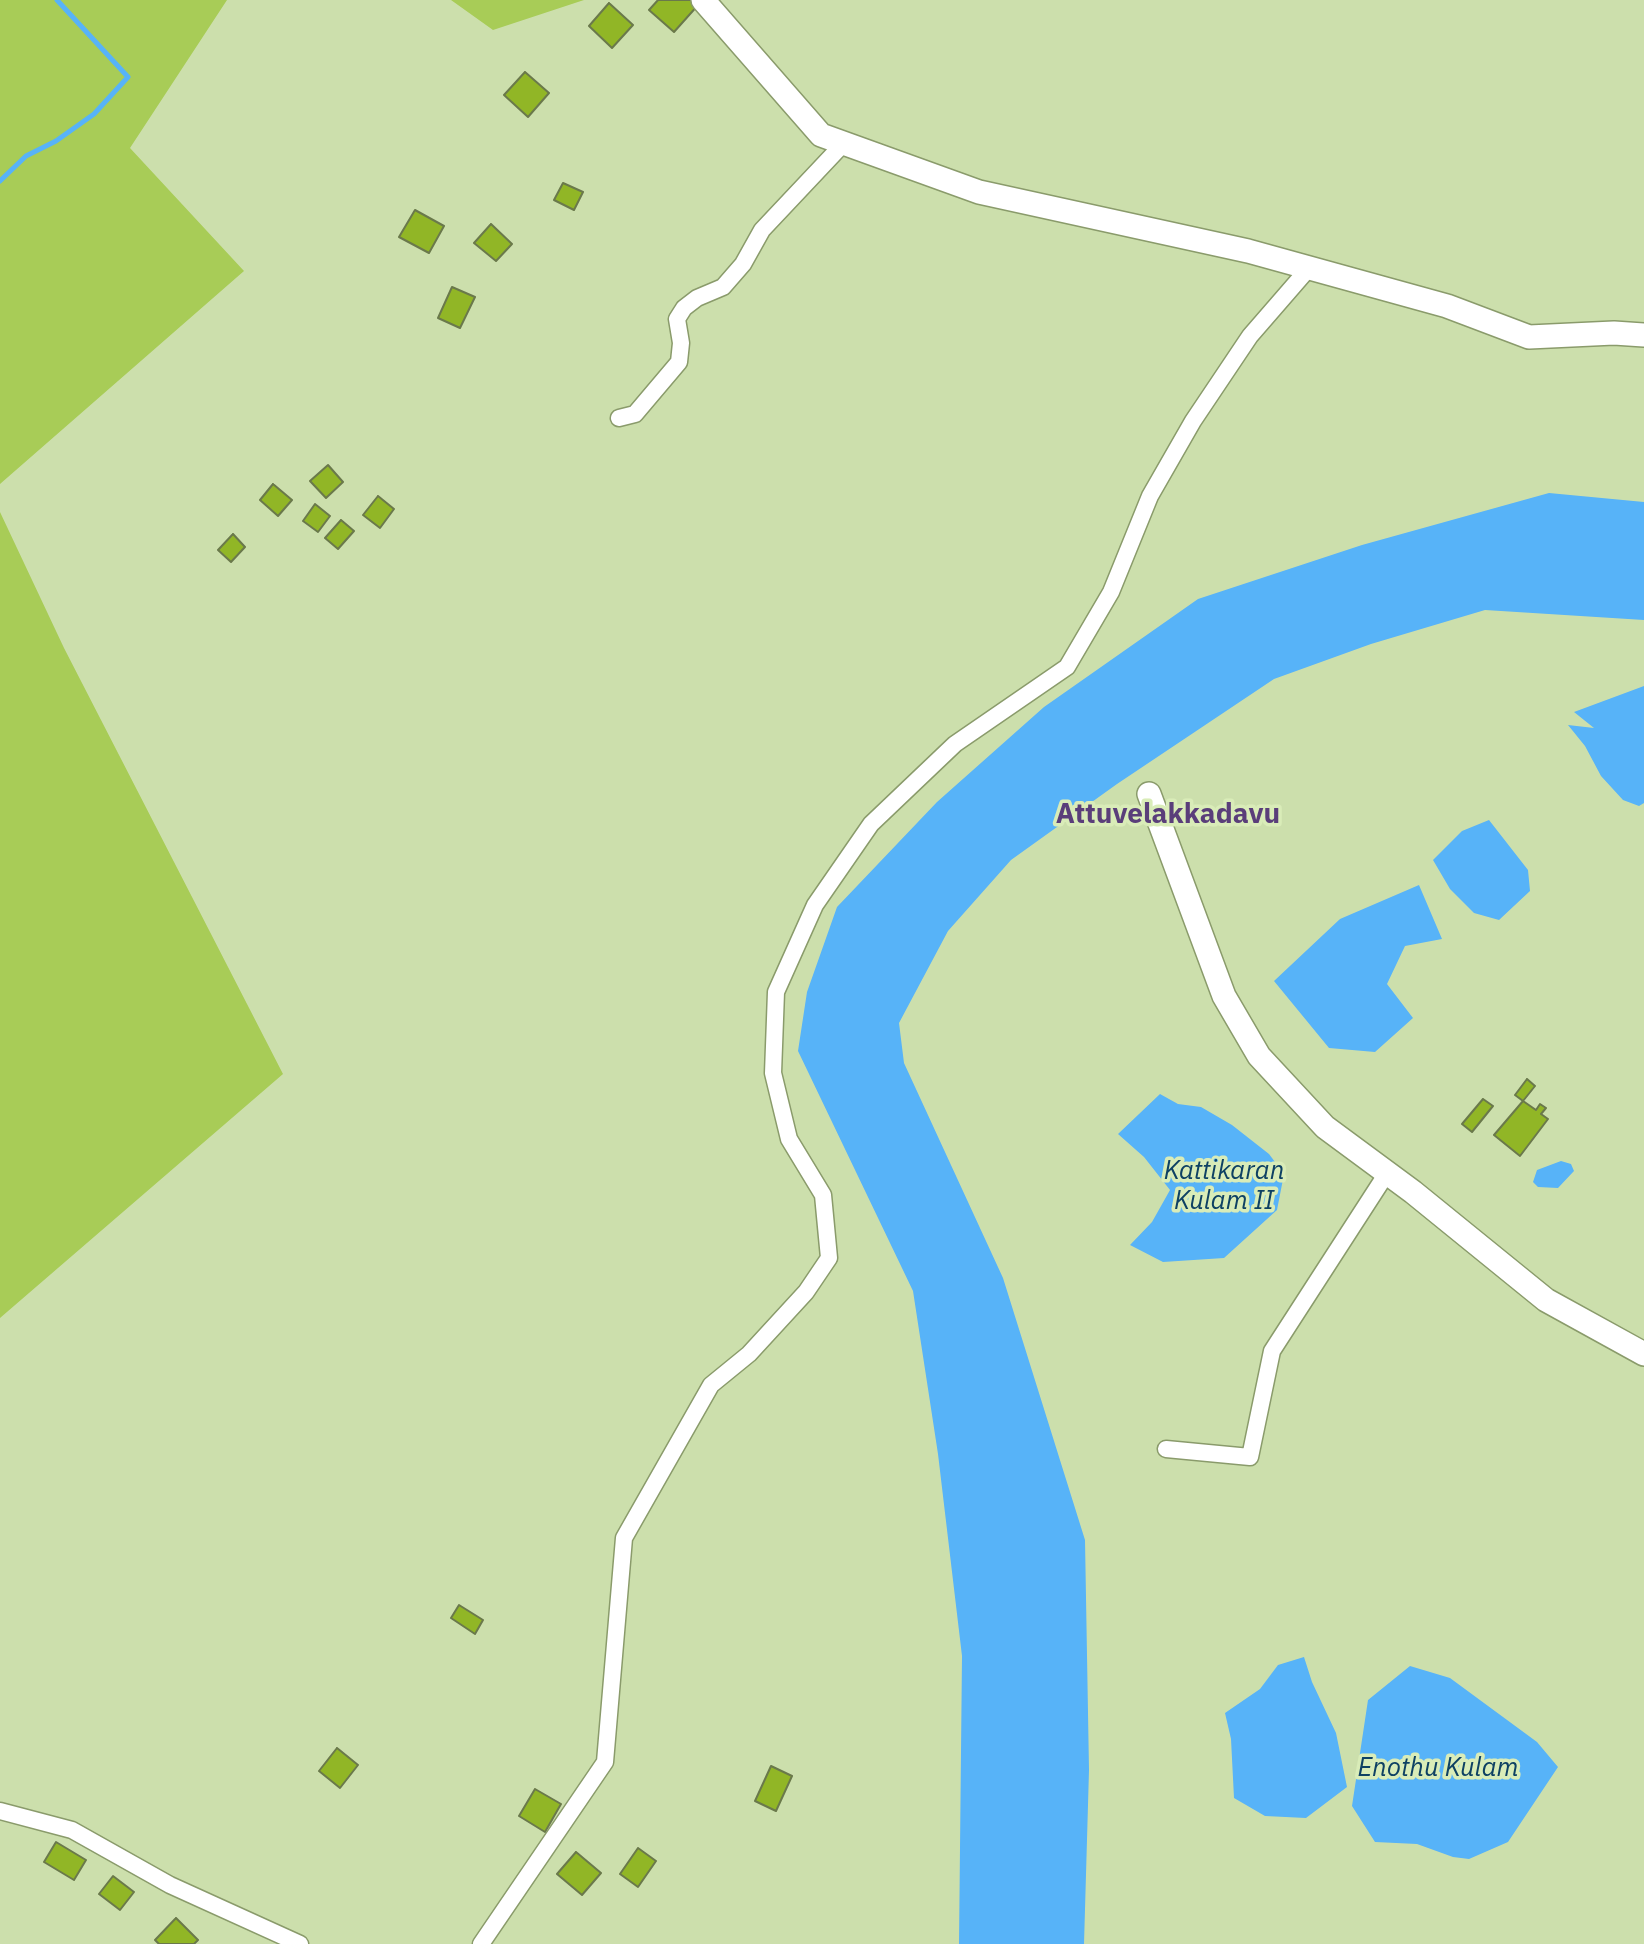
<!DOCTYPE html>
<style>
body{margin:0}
canvas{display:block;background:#ccdfac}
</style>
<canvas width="1644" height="1944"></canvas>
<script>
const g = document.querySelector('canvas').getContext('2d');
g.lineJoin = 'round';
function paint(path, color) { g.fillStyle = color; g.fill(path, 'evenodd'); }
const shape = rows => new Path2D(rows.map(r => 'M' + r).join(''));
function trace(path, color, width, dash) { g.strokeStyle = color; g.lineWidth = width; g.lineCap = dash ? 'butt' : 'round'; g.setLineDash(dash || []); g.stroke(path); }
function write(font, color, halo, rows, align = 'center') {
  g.font = font + ' "IBM Plex Sans",sans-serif'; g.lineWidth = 7; g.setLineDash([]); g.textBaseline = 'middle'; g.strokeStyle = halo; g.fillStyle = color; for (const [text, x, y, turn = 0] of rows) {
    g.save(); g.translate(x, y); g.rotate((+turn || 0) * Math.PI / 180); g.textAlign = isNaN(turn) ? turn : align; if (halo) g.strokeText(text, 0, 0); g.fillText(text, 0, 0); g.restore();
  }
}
paint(shape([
 [0,0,227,0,130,148,244,271,0,484],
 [451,0,584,0,493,30],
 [0,512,64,648,283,1074,0,1318]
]), '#a8cc57');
paint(shape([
 [1549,493,1644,502,1644,620,1485,610,1371,644,1274,679,1117,784,1011,860,948,931,899,1023,904,1063,1003,1278,1085,1540,1089,1770,1084,1944,959,1944,962,1656,938,1454,913,1291,798,1051,807,992,837,907,937,802,1044,707,1198,599,1362,545],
 [1644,686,1644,803,1639,806,1623,800,1601,776,1585,746,1568,725,1594,728,1574,712],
 [1489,820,1528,870,1530,891,1499,920,1474,913,1450,889,1433,860,1462,831],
 [1419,885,1442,939,1405,946,1387,984,1413,1018,1375,1052,1329,1048,1274,981,1340,919],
 [1160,1094,1178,1104,1201,1107,1232,1125,1269,1154,1284,1174,1277,1210,1224,1258,1163,1262,1130,1245,1152,1222,1170,1190,1144,1157,1118,1134],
 [1561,1161,1571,1164,1574,1171,1558,1188,1538,1187,1533,1182,1537,1170],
 [1304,1657,1312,1682,1336,1733,1347,1787,1306,1818,1265,1816,1234,1798,1231,1739,1225,1713,1260,1689,1278,1665],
 [1410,1666,1450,1678,1537,1742,1558,1767,1508,1842,1469,1859,1453,1857,1417,1844,1375,1842,1352,1806,1368,1700]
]), '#57b3f8');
trace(shape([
 [0,181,26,156,56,141,94,114,128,77,57,0]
]), '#57b3f8', 5);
const building = shape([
 [658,0,694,0,699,4,674,32,649,10,658,0],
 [609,3,633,25,612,48,589,26,609,3],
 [525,72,549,93,528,117,504,95,525,72],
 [563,183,583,192,574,210,554,200,563,183],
 [415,210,444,226,429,253,399,237,415,210],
 [491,224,512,244,496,261,474,243,491,224],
 [452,287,475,297,460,328,438,318,452,287],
 [328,465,343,482,326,498,310,481,328,465],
 [273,484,292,500,278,516,260,500,273,484],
 [378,496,394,509,380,528,363,515,378,496],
 [315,504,330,516,318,532,303,521,315,504],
 [341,520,354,531,338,549,325,538,341,520],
 [233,534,245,547,231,562,218,550,233,534],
 [1527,1079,1535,1086,1523,1101,1515,1095,1527,1079],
 [1483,1099,1493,1106,1472,1132,1462,1124,1483,1099],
 [1523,1101,1536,1110,1540,1104,1546,1108,1541,1114,1548,1119,1520,1156,1494,1135,1523,1101],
 [459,1605,483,1620,475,1634,451,1618,459,1605],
 [337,1748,358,1765,340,1788,319,1771,337,1748],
 [771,1766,792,1776,776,1811,755,1801,771,1766],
 [535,1789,561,1804,545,1832,519,1816,535,1789],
 [56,1842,86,1860,74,1880,44,1862,56,1842],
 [638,1848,656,1861,638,1887,620,1874,638,1848],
 [576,1852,601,1873,582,1895,557,1874,576,1852],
 [113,1876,134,1892,120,1910,99,1894,113,1876],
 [176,1918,198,1940,194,1944,159,1944,155,1940,176,1918]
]);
paint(building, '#91b626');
trace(building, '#6a794b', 2);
const minor = shape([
 [619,418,635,414,679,362,681,343,677,319,684,308,697,298,723,287,743,264,762,230,844,143],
 [1166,1449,1250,1457,1272,1351,1387,1173],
 [0,1811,72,1830,170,1885,300,1944],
 [481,1944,605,1762,624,1538,711,1385,749,1354,806,1292,829,1258,823,1195,789,1139,773,1073,776,992,815,905,871,824,955,744,1067,667,1111,592,1150,496,1193,421,1250,336,1309,268]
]);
const secondary = shape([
 [703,0,821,135,979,192,1248,251,1447,306,1529,337,1614,333,1644,335],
 [1149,794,1224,996,1259,1056,1325,1127,1413,1192,1546,1300,1644,1354]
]);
trace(minor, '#8a9b6b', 19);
trace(secondary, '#8a9b6b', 26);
trace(minor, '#fff', 16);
trace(secondary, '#fff', 23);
write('italic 26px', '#0e4163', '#d9ecb8', [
 ["Kattikaran",1224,1171],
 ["Kulam II",1224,1201],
 ["Enothu Kulam",1438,1768]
]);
write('bold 28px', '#5a3e7a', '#d9ecb8', [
 ["Attuvelakkadavu",1168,815]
]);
</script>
